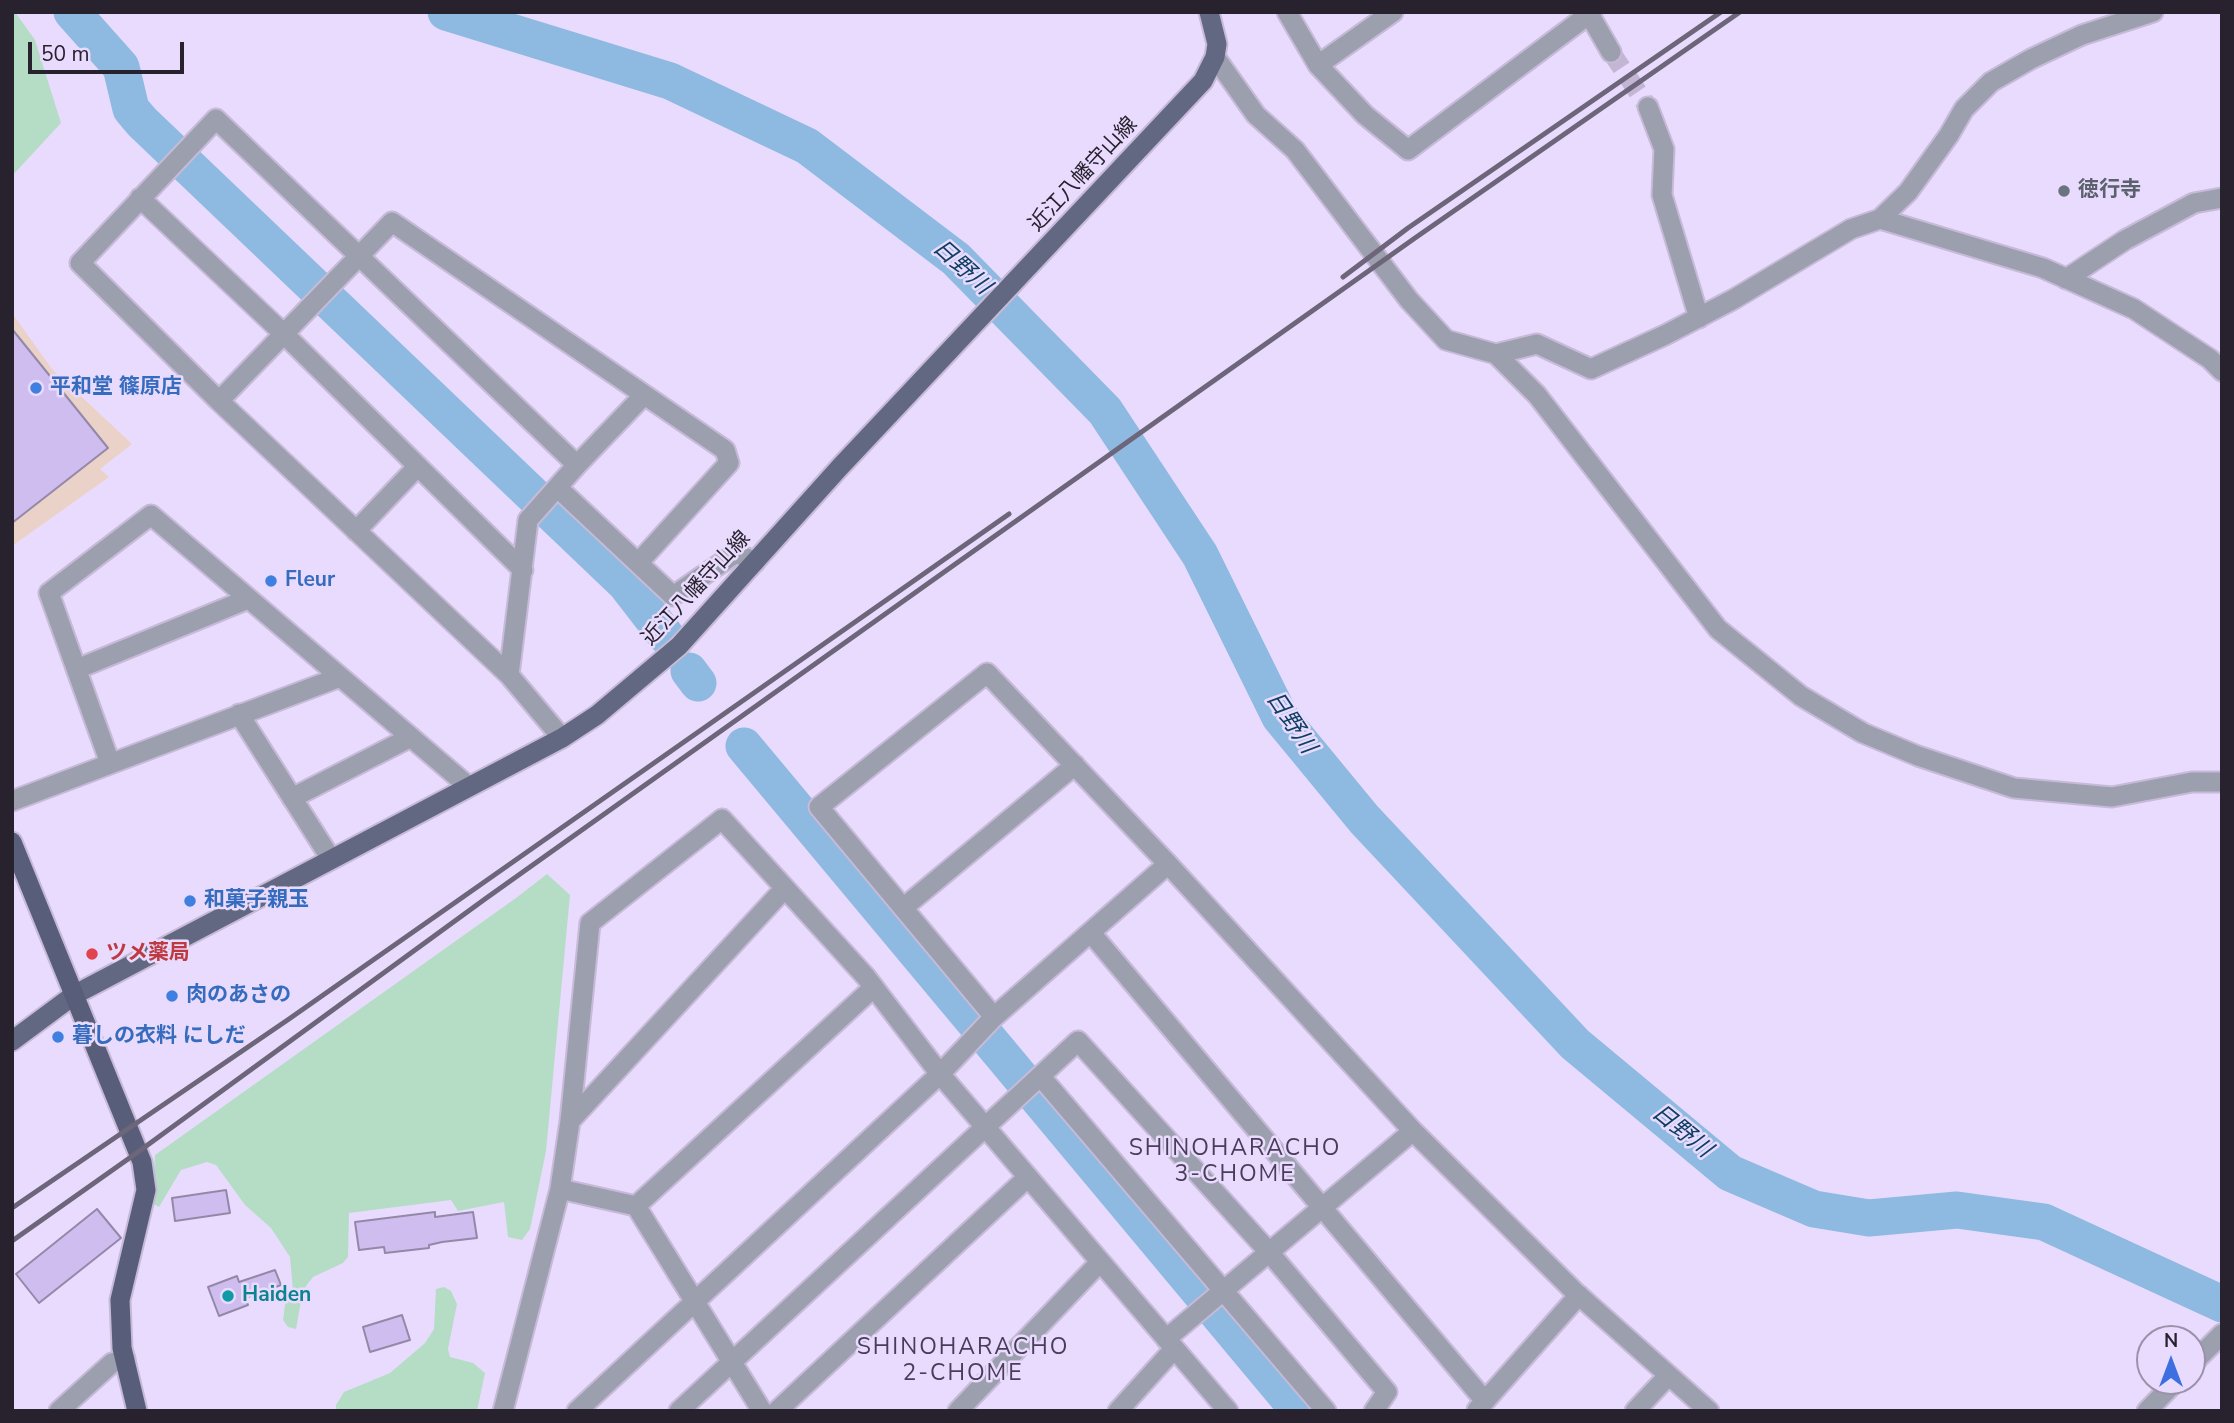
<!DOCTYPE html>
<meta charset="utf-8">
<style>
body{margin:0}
#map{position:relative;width:2234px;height:1423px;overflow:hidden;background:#e9dbfd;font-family:"Nunito Sans",sans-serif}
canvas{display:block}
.frame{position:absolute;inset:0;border:14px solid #27222e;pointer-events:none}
.north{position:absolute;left:2136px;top:1325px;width:70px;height:70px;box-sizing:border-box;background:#e9dbfd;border:2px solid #9b91aa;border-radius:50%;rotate:0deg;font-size:19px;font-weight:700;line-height:28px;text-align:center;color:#27222e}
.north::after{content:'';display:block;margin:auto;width:24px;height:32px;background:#3d6fe0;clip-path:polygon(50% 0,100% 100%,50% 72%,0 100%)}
.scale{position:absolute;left:28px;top:42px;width:156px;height:32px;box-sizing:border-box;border:4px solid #27222e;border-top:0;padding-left:9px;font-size:21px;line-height:24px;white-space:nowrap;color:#27222e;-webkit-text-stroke:5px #e9dbfd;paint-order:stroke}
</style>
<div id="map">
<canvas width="2234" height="1423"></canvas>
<div class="frame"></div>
<div class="north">N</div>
<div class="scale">50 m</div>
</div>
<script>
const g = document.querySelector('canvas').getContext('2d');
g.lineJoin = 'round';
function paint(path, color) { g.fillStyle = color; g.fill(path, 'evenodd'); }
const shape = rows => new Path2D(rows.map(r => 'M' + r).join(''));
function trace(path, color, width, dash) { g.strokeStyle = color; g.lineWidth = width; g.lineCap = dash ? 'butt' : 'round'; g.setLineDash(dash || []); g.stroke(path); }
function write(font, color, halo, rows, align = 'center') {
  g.font = font + ' "Nunito Sans","Noto Sans JP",sans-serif'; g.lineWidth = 5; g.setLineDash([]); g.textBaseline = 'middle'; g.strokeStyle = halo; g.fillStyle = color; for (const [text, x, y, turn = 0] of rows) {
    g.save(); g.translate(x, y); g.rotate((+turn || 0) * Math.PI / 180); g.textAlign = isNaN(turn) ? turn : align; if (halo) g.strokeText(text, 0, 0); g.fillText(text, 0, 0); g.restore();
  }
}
paint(shape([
 [12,313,52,369,132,444,100,469,109,477,12,546]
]), '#ead2c8');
paint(shape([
 [12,12,15,12,35,40,61,123,12,176],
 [547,874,570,895,546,1151,530,1229,522,1240,508,1237,504,1202,458,1211,451,1200,349,1213,348,1257,343,1263,313,1277,303,1290,296,1329,288,1327,283,1320,285,1305,293,1291,290,1257,271,1228,245,1205,216,1165,207,1162,181,1170,159,1207,152,1203,155,1155,516,898],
 [444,1287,451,1291,457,1304,448,1349,450,1357,473,1363,485,1373,477,1411,336,1411,336,1405,344,1392,390,1373,425,1343,434,1329,436,1289]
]), '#b5ddc6');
trace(shape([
 [72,12,121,67,131,109,142,122,625,583,666,636],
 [446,12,670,81,807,146,956,259,1105,411,1200,555,1280,717,1364,819,1575,1044,1730,1173,1814,1209,1869,1218,1957,1210,2044,1222,2222,1304],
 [689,671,698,683],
 [744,746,1299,1411]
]), '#8eb9e0', 37);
const building = shape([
 [12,329,108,448,12,523,12,329],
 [226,1190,230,1213,175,1221,172,1198,226,1190],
 [97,1209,121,1238,39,1303,16,1274,97,1209],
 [435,1212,435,1217,473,1212,477,1238,442,1242,429,1245,429,1248,385,1253,384,1247,359,1250,355,1222,435,1212],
 [275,1270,281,1285,245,1298,248,1305,219,1316,208,1287,237,1276,239,1282,275,1270],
 [402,1315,410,1340,370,1352,363,1327,402,1315]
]);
paint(building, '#cfbdef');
trace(building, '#9388a7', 2);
trace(shape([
 [1611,52,1648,107]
]), '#c2b6d4', 19, [19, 10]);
const minor = shape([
 [1287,12,1318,65,1365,115,1408,150,1592,12],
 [1588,12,1611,52],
 [1215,57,1256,115,1295,150,1409,300,1446,340,1496,354,1537,344,1591,369,1665,335,1734,299,1851,229,1880,219,1908,192,1949,135,1964,109,1991,82,2031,59,2082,35,2153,12],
 [1318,65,1393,12],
 [1648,107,1664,149,1662,195,1699,318],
 [140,198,284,334,523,570],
 [1880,219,2043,268,2134,309,2210,359,2222,371],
 [2066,279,2125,240,2194,203,2222,198],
 [1496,354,1537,395,1718,629,1801,696,1863,733,1918,756,2014,788,2112,797,2192,782,2222,782],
 [219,401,392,222,725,450,729,463,639,562],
 [577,465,644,395],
 [558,488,673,596,736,553,755,562],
 [356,531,418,466],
 [77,669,248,599],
 [509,675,528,520,577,465,216,119,80,263,219,401,509,675,562,738],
 [239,714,331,859],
 [110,763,49,593,151,515,468,786],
 [292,798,411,737],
 [12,801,340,677],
 [903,908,1075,765],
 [1091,933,1485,1401],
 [994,1017,819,807,987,673,1168,864,1413,1131,1574,1291,1709,1411],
 [1041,1077,1326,1411],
 [570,1121,785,888],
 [560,1189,636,1206,762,1411],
 [636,1206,874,987],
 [1166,1339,1413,1131],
 [1477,1410,1579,1295],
 [59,1411,112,1363,125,1359],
 [503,1411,560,1189,570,1121,590,923,722,819,866,977,940,1074,1228,1411],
 [577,1411,940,1074,994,1017,1168,864],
 [679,1411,1078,1041,1269,1252,1387,1392,1374,1411],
 [777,1411,1028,1177],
 [958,1411,1100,1262],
 [1118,1411,1174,1349],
 [1635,1411,1668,1376]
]);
const tertiary = shape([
 [2192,1364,2222,1334],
 [2147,1411,2176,1381]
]);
const primary = shape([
 [12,1041,74,995,562,738,597,715,679,646,840,467,1203,81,1215,57,1217,44,1209,12]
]);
const trunk = shape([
 [12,842,142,1162,146,1190,120,1300,122,1348,137,1411]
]);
trace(minor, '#c6bad8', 23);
trace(tertiary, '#c6bad8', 23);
trace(primary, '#c6bad8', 23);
trace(trunk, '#c6bad8', 23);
trace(minor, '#9b9fae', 19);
trace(tertiary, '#9b9fae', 19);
trace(primary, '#626881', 19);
trace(trunk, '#585e79', 19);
trace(shape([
 [1343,277,1408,228,1721,12],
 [12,1208,289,1019,1009,514],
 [12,1241,138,1152,485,899,954,565,1415,238,1740,12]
]), '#6d6579', 5);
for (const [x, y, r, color] of [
 [2064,191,7,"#6b7280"],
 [36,388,7,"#3f7fe0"],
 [271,581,7,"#3f7fe0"],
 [190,901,7,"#3f7fe0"],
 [92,954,7,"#e0444e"],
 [172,996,7,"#3f7fe0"],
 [58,1037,7,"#3f7fe0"],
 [228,1296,7,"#0f9aa8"]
]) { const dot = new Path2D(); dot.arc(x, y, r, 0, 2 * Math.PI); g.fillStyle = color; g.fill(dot); trace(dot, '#e9dbfd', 2.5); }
write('21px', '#27222e', '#e9dbfd', [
 ["近江八幡守山線",1084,175,-47],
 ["近江八幡守山線",697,589,-47]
]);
write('bold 21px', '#5b616d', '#e9dbfd', [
 ["徳行寺",2078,191]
], 'left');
write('bold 21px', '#366cbe', '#e9dbfd', [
 ["平和堂 篠原店",50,388],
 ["Fleur",285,581],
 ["和菓子親玉",204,901],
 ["肉のあさの",186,996],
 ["暮しの衣料 にしだ",72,1037]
], 'left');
write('bold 21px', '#be3a42', '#e9dbfd', [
 ["ツメ薬局",106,954]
], 'left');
write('bold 21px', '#0d838f', '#e9dbfd', [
 ["Haiden",242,1296]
], 'left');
write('italic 23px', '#0e3f64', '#e9dbfd', [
 ["日野川",961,268,42],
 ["日野川",1290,723,56],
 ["日野川",1681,1132,39]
]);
g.letterSpacing = '2px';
write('23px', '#493d59', '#e9dbfd', [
 ["SHINOHARACHO",1235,1149],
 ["3-CHOME",1235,1175],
 ["SHINOHARACHO",963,1348],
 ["2-CHOME",963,1374]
]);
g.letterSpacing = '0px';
</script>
